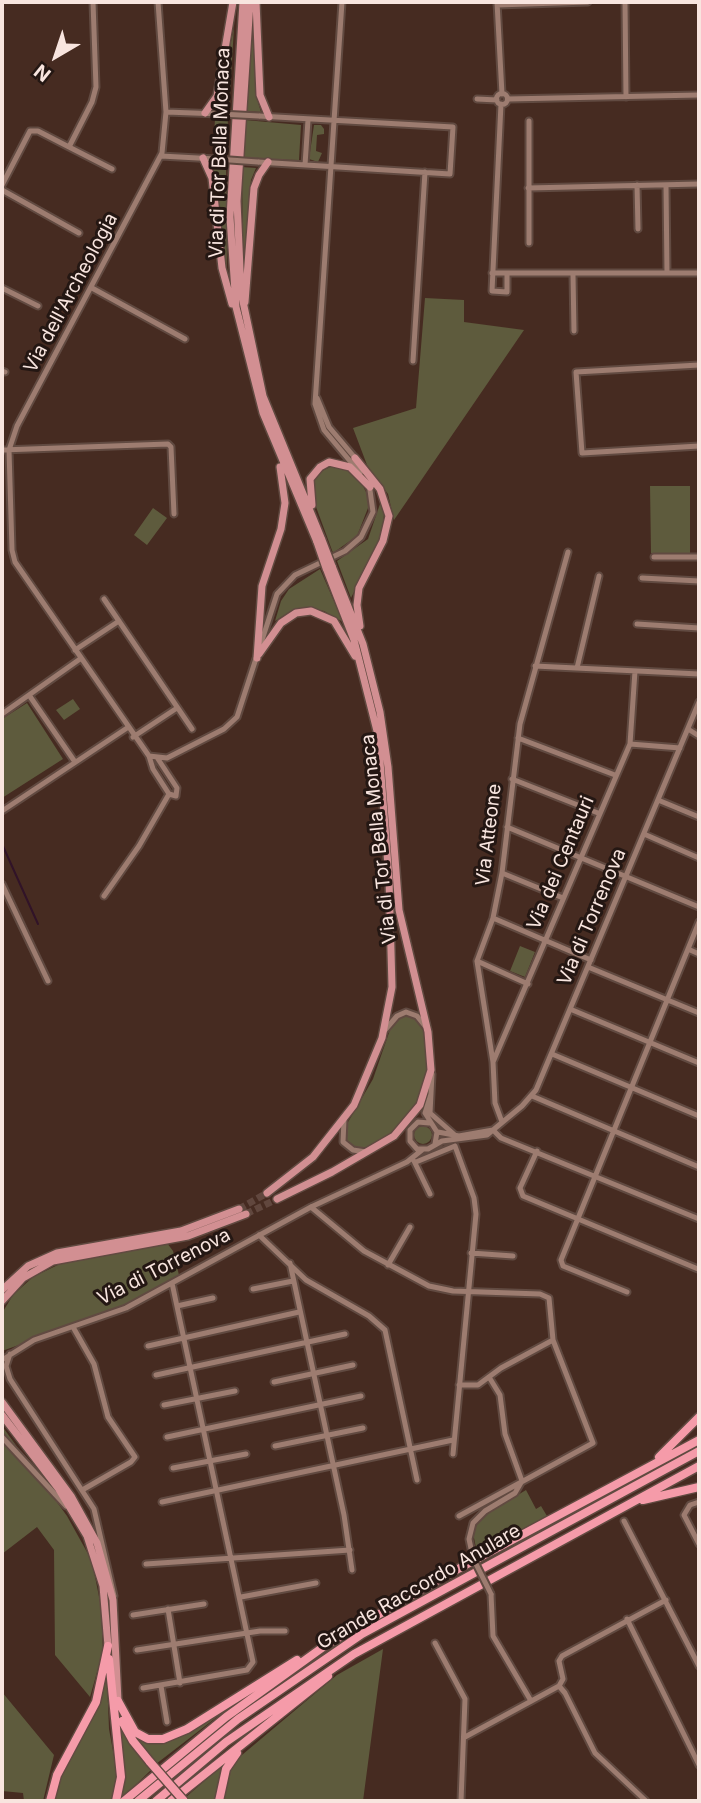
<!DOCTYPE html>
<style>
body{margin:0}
#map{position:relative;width:701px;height:1803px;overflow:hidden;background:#462b21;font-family:Inter,sans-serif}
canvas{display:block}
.frame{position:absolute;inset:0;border:4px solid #f8e5df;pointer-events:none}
.north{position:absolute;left:21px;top:21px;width:70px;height:70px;-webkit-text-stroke:5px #241713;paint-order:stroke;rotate:219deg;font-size:19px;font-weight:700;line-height:28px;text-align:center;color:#f8e5df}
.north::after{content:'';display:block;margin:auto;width:24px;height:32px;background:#f8e5df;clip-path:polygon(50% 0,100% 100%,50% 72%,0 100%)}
</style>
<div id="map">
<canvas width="701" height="1803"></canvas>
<div class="frame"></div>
<div class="north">N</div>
</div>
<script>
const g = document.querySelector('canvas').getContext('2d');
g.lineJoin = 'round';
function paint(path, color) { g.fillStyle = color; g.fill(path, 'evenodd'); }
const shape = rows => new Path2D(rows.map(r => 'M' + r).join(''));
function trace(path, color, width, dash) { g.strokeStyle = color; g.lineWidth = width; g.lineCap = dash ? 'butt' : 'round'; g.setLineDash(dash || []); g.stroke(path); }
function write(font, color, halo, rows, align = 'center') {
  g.font = font + ' Inter,sans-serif'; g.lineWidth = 6; g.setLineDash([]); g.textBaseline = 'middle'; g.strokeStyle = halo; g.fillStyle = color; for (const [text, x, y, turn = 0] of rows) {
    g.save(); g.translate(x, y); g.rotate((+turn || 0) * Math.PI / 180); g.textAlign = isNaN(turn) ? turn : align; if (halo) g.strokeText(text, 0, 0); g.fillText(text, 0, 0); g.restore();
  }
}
paint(shape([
 [234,27,229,110,215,109,219,101],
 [252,28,258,102,261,112,246,111],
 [215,118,228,118,226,157,213,157],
 [245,120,301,125,299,160,243,159],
 [314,125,321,125,324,129,324,134,317,135,316,151,322,153,318,162,309,159],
 [211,164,226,166,227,272,220,248,215,174],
 [242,167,256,168,251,180,243,267],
 [425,298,464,300,464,322,524,330,394,520,388,494,367,465,353,428,416,408],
 [332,466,348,470,361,482,368,496,368,508,357,536,333,553,312,496,313,480,318,473],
 [650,486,690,486,690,553,651,553],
 [381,501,384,515,381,537,351,598,337,561,368,539],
 [153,508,167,518,147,545,134,535],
 [320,569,343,622,324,611,309,608,291,611,275,621,281,601,289,589],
 [73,699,80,709,64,720,56,710],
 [27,703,63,759,2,798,2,719],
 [520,946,535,952,525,977,510,971],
 [406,1014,416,1018,426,1035,428,1070,419,1102,392,1133,371,1147,353,1148,344,1136,344,1129,373,1079,392,1024],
 '414 1135a9 9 0 1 1 18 0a9 9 0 1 1-18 0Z',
 [167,1243,173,1251,180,1279,131,1305,2,1351,2,1313,13,1295,33,1277,68,1260],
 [2,1426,67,1516,92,1561,101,1607,103,1651,90,1697,55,1655,54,1550,37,1527,2,1554],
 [526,1490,536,1509,541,1506,547,1516,477,1553,473,1533,480,1518],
 [383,1649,363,1801,223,1801,225,1779,236,1760,337,1675],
 [107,1678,109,1729,117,1773,115,1794,111,1801,52,1801,60,1775,99,1701],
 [257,1686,156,1764,134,1736,146,1742,177,1738],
 [2,1692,54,1755,43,1801,24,1801,23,1793,2,1791],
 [118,1718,132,1746,151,1770,120,1800,124,1780],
 [225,1763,217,1801,190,1801,186,1797]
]), '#5e5b3d');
trace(shape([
 [2,844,38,924]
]), '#311328', 2);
trace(shape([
 [239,1209,267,1193],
 [246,1214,277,1199]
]), '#61473e', 7, [7, 3.5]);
const minor = shape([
 [158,2,166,112,162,153,17,426,9,450,12,550,15,562,149,756,153,769,169,794,176,796,177,788,158,759],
 [342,2,315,404,324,430,360,473],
 [497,2,502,94],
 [625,2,626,97],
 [497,5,588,2],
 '496.5 99a5.5 5.5 0 1 1 11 0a5.5 5.5 0 1 1-11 0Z',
 [477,99,497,100],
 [508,99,699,95],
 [501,104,492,291,507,292,507,273],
 [166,112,220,114],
 [69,147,112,169],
 [161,156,216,159],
 [258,162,450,174,453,127,259,116],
 [305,165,308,120],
 [2,185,30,131,38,131,69,147,92,102,96,87,93,2],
 [637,185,638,229],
 [666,185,667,273],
 [528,188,699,184],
 [2,190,79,233],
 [529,243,529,121],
 [492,273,699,273],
 [573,275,574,331],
 [2,288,38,306],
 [92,288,185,339],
 [413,361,425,172],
 [699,365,576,372,582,453,699,446],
 [2,371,5,372],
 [317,398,329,427,356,459],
 [2,450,168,444,171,447,174,514],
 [654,557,699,557],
 [642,578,699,581],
 [104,599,192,729],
 [637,624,699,628],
 [75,650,119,621],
 [535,666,699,674],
 [577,668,599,576],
 [29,695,75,762],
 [2,714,80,659],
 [688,729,699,736],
 [133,737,177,708],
 [518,738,615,775],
 [630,744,680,748],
 [149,756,167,758,224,729,237,717,277,594,295,575,345,551,361,537,373,512,369,483],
 [512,779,598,813],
 [658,800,699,817],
 [2,811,127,728],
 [507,827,699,907],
 [644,834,699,858],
 [502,873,563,898],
 [2,884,48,981],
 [104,896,139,846,169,794],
 [493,918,591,960],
 [688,949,699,954],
 [477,961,528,984],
 [588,967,699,1013],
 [570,1009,699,1063],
 [385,1030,397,1016,406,1012,417,1016,425,1026],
 [552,1054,699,1116],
 [493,1062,630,744,635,671],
 [432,1074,430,1113,456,1136],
 [431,1094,425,1113,437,1132,435,1144],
 [532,1096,699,1167],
 [344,1120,343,1142,353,1150,366,1152],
 [502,1122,495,1103,493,1062,477,961,493,918,502,873,520,724,568,552],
 [429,1123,418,1122,410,1130,410,1141,417,1149,428,1149,442,1141,487,1135,522,1106,536,1090,699,702],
 [493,1130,501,1138,699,1219],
 [438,1132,459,1136,493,1130],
 [537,1151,520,1188,523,1196,698,1269],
 [414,1161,430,1194],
 [416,1162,455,1146],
 [311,1207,364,1251,429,1286,453,1291,540,1294,549,1298,553,1340,593,1443,459,1516],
 [259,1235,306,1280,369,1316,385,1330,417,1480],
 [471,1253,513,1256],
 [290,1263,344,1515,352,1570],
 [388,1265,410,1227],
 [253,1289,293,1281],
 [627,1292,563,1266,561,1260,699,922],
 [177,1306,213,1298],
 [73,1327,94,1364,108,1417,135,1457,131,1462,84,1489],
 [148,1346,299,1312],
 [10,1354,6,1366,10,1379,94,1509,114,1596],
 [2,1360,34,1340,126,1308,311,1207,407,1162,422,1150],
 [156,1375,345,1334],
 [274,1382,353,1365],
 [459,1385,478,1385,501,1368,553,1340],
 [164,1405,235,1391],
 [2,1437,66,1506],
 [167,1437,361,1396],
 [275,1446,363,1428],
 [453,1454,476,1214,474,1198,455,1146],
 [173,1468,246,1454],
 [162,1502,453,1440],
 [699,1502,690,1505,684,1515,699,1544],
 [624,1521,699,1666],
 [473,1558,469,1539,473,1523,485,1511,515,1493,522,1481,505,1434,500,1395,489,1377],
 [146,1564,350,1550],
 [491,1594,493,1636,531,1701],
 [241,1597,316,1583],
 [168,1609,180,1683],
 [133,1615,204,1604],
 [627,1619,699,1765],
 [435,1643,465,1699,461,1801],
 [137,1650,260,1631,285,1631],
 [161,1686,167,1722],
 [559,1686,565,1693,595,1753,646,1801],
 [143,1688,247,1670,253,1662,172,1283],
 [465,1737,559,1686,563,1679,559,1661,562,1656,666,1600]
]);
const major = shape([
 [243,2,230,217,236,307,263,413,317,542],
 [250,2,237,201,241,292,263,396,322,540],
 [256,2,260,95,269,117],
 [205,113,217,96,233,2],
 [203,158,212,178,222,268,232,304],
 [245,302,254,188,259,175,268,162],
 [355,458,380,489,389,516,383,541,359,588,357,605,360,626],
 [312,505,310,479,320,467,329,462,350,467,370,487],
 [259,654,281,623,296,613,311,611,334,621,355,656],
 [257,658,262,586,281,529,285,503,280,467],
 [267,1193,313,1157,354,1105,382,1038,392,987,389,879,378,735,354,640,326,568],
 [277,1199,332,1172,394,1136,420,1105,431,1070,428,1032,399,910,388,767,380,712,363,644,332,566],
 [2,1290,28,1266,57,1253,181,1231,239,1209],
 [2,1301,23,1278,53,1261,188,1236,246,1214],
 [2,1402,71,1496,97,1543,113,1600,118,1701],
 [2,1415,58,1488,87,1536,103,1586,108,1646]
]);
const highway = shape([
 [659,1457,699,1417],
 [643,1500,699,1487],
 [109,1659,121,1777,116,1801],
 [118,1701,135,1732,148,1739,163,1739,187,1729,297,1660],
 [122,1721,133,1741,150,1762],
 [50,1801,57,1775,96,1702,108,1646],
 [124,1801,226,1717,326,1645,445,1576,699,1440],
 [138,1801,238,1719,362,1634,699,1451],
 [156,1801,226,1742,354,1654,699,1466],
 [171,1801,328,1676],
 [219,1801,226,1769,237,1753]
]);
trace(minor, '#614a41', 9);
trace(major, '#614a41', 10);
trace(highway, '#614a41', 11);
trace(minor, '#9d7c70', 5);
trace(major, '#d28f92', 7);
trace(highway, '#f59ba9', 8);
const minorBridge = shape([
 [220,114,259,116],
 [216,159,258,162],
 [473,1558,491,1594]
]);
const majorBridge = shape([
 [322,540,332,566],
 [317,542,326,568]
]);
const highwayBridge = shape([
 [150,1762,184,1801]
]);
trace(minorBridge, '#614a41', 9, []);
trace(majorBridge, '#614a41', 10, []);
trace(highwayBridge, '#614a41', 11, []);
trace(minorBridge, '#9d7c70', 5);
trace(majorBridge, '#d28f92', 7);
trace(highwayBridge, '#f59ba9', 8);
write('19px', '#f8e5df', '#241713', [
 ["Via di Tor Bella Monaca",220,153,-88],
 ["Via dell'Archeologia",71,293,-62],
 ["Via Atteone",489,835,-83],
 ["Via di Tor Bella Monaca",379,839,-96],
 ["Via dei Centauri",561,863,-67],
 ["Via di Torrenova",592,917,-67],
 ["Via di Torrenova",164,1267,-27],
 ["Grande Raccordo Anulare",419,1587,-30]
]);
</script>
